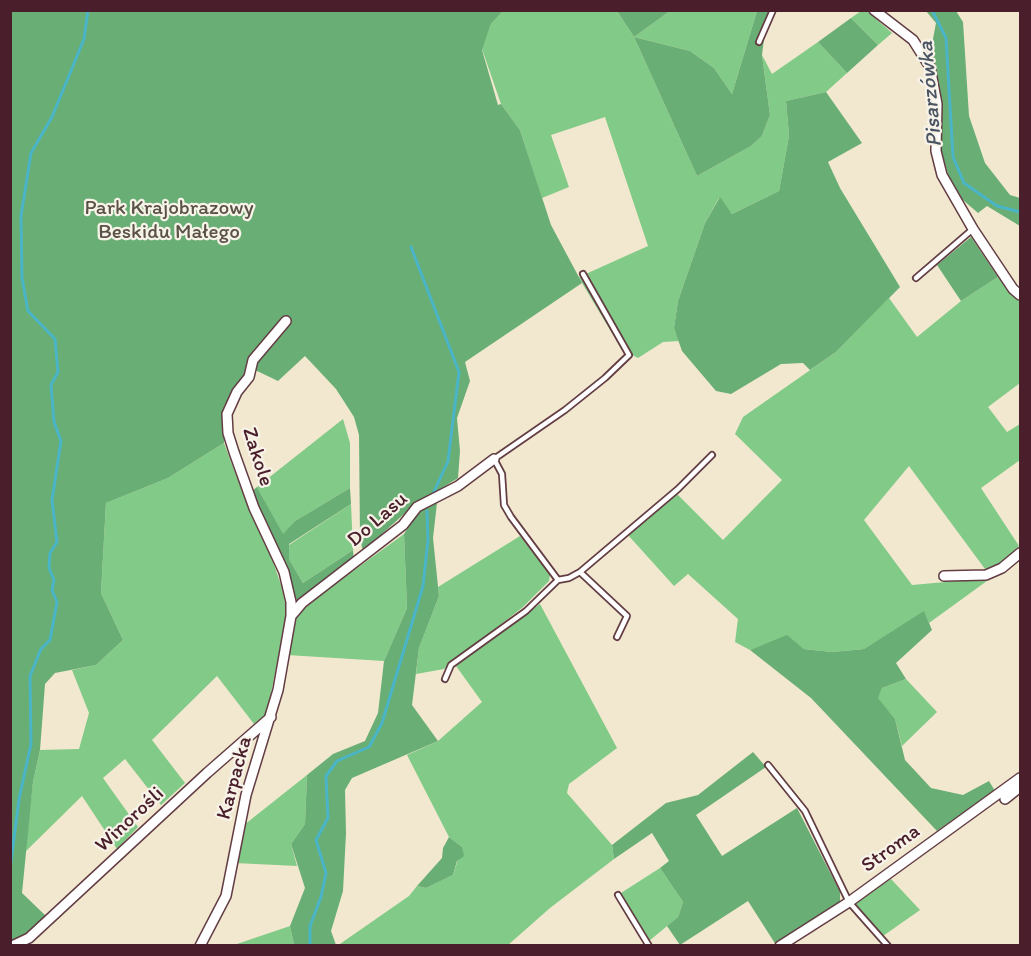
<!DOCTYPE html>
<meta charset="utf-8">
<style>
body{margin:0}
#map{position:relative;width:1031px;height:956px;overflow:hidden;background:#f1e8cf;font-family:Itim,sans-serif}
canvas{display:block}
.frame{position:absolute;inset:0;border:12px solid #4a1f2b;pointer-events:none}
</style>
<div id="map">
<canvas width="1031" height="956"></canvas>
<div class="frame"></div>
</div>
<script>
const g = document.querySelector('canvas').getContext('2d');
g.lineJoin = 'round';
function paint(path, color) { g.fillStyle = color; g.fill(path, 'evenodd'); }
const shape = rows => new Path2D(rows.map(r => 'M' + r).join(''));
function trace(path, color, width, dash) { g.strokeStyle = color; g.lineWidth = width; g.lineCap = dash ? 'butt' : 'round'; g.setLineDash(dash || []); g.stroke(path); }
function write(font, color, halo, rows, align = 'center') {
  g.font = font + ' Itim,sans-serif'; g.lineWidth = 4.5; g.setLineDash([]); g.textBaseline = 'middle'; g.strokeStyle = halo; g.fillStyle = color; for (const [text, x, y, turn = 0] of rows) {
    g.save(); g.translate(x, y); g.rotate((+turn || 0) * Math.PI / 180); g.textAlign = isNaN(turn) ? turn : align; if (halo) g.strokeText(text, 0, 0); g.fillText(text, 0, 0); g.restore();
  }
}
paint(shape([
 [503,11,617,11,634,37,670,11,757,11,732,94,714,68,690,51,634,37,697,176,751,146,762,136,770,115,762,55,772,74,818,42,847,73,826,92,786,101,789,136,779,191,732,214,719,198,705,223,678,301,674,328,679,341,663,342,638,358,622,350,582,283,579,277,648,246,605,117,551,135,569,187,542,198,520,130,501,104,482,49,491,24],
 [861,11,867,11,892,33,878,45,851,18],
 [998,277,1020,302,1020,383,988,407,1007,432,1020,424,1020,460,981,488,1019,546,1001,563,985,569,909,466,864,520,912,585,991,578,929,623,924,612,864,649,832,652,804,649,787,636,750,650,735,642,738,619,688,574,674,586,628,535,677,494,723,540,782,480,735,434,743,417,836,352,889,298,917,337,961,301],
 [343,419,350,443,350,488,295,521,283,535,257,487],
 [224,443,248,507,267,544,282,588,287,613,267,713,254,724,217,676,152,740,185,783,161,805,125,759,103,778,138,827,117,849,82,796,25,852,33,782,40,750,79,749,89,713,72,670,96,665,123,640,101,593,106,503,168,478],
 [351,504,353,550,303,583,289,559,289,545],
 [404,534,407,608,384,661,287,655,296,617,309,603],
 [520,536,550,574,549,581,523,607,444,669,416,674,419,648,439,596,438,587],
 [540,604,617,748,569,784,567,793,612,845,614,859,550,908,508,945,337,946,409,896,417,886,426,888,453,875,462,847,449,837,407,755,438,741,482,702,456,666],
 [906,679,937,712,902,746,895,719,877,698,882,688],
 [307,775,305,824,291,844,297,866,235,863,244,825],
 [660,868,683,902,678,917,649,941,621,893],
 [891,879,920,910,883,936,856,905,859,898],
 [290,926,294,945,231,946]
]), '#82ca87');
paint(shape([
 [11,11,503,11,491,24,482,50,498,105,501,104,520,130,551,225,582,283,465,362,470,381,457,418,460,451,458,478,413,506,363,551,360,539,359,435,354,417,336,389,305,356,278,381,253,369,224,406,224,443,168,478,106,503,101,593,123,640,96,665,55,673,45,684,40,750,33,782,22,893,46,916,26,934,11,941],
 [617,11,670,11,634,37,690,51,714,68,732,94,757,11,769,11,758,38,764,39,762,55,770,115,762,136,751,146,697,176,634,37],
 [926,11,956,11,963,22,969,116,985,163,1010,195,1020,198,1020,226,987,206,978,213,963,200,951,184,942,153,939,85,930,55,936,23],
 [851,18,878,45,847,73,818,42],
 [826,92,862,143,828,162,840,188,900,287,836,352,810,370,803,363,781,364,731,394,716,391,682,351,674,328,678,301,705,223,720,197,732,214,779,191,789,136,786,101],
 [971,237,998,277,961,301,937,265],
 [257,487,283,534,295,521,350,488,351,504,289,544,289,559,303,583,353,550,354,561,299,601,294,598,279,550,251,492],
 [437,503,433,538,439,596,419,648,412,705,438,741,352,778,345,790,346,833,343,891,331,931,336,945,294,945,290,926,305,888,291,844,305,824,307,775,333,754,365,741,378,713,384,661,407,608,404,534,419,511],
 [924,611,932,630,896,663,906,679,882,688,878,698,895,719,905,760,931,788,963,795,989,781,995,791,937,831,811,698,750,650,787,635,804,649,832,652,864,649],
 [753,752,766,767,696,815,722,856,797,808,840,892,840,904,776,945,748,901,680,945,667,926,678,917,683,902,660,868,669,861,652,833,614,859,612,845,666,803,698,795],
 [449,837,462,847,464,856,457,861,453,875,426,888,417,886,442,858,443,848]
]), '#69ae74');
trace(shape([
 [932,10,946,38,953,157,964,183,997,206,1020,212],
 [411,247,459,372,448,461,432,496],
 [10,869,19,799,31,744,30,676,41,649,50,640,57,602,52,590,54,580,49,568,50,553,57,542,52,500,61,441,54,422,51,385,58,372,55,339,28,311,22,278,21,216,31,153,52,117,84,39,88,10],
 [310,946,310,926,321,897,326,873,316,840,328,818,326,776,337,761,369,747,382,723,423,586,428,540,427,511]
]), '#4bb5c8', 3);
const lane = shape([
 [759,42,773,10],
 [583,274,629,355,605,378,565,410,494,459,502,474,504,505,511,517,558,580,569,578,580,572,678,489,712,455],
 [916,278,973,229],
 [580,572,627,616,617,637],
 [445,679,451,665,526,611,558,580],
 [768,765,805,811,849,902,888,946],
 [618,895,649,946]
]);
const street = shape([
 [874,10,913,40,930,67,937,104,936,151,942,175,973,229,1013,289,1020,295],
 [944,576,986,575,1002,568,1020,553],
 [291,616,302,603,403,525,417,507,458,486,494,459],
 [1005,799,1020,787],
 [12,946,29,938,207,773,271,717],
 [200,946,226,896,246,795,278,690,291,616,291,602,284,572,254,508,234,452,228,433,227,414,237,392,249,377,253,360,286,321],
 [780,946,849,902,1020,778]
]);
trace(lane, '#633d44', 8);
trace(street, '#633d44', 12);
trace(lane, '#fff', 4.5);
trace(street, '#fff', 9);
write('21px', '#5b5247', '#f7f3e8', [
 ["Park Krajobrazowy",169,209],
 ["Beskidu Małego",169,233]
]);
write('21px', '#4a1f2b', '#f7f3e8', [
 ["Zakole",257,457,72],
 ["Do Lasu",378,520,-41],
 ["Karpacka",235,778,-75],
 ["Winorośli",130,820,-43],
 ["Stroma",891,849,-36]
]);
write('italic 22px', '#4a5462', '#f7f3e8', [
 ["Pisarzówka",931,94,-95]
]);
</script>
